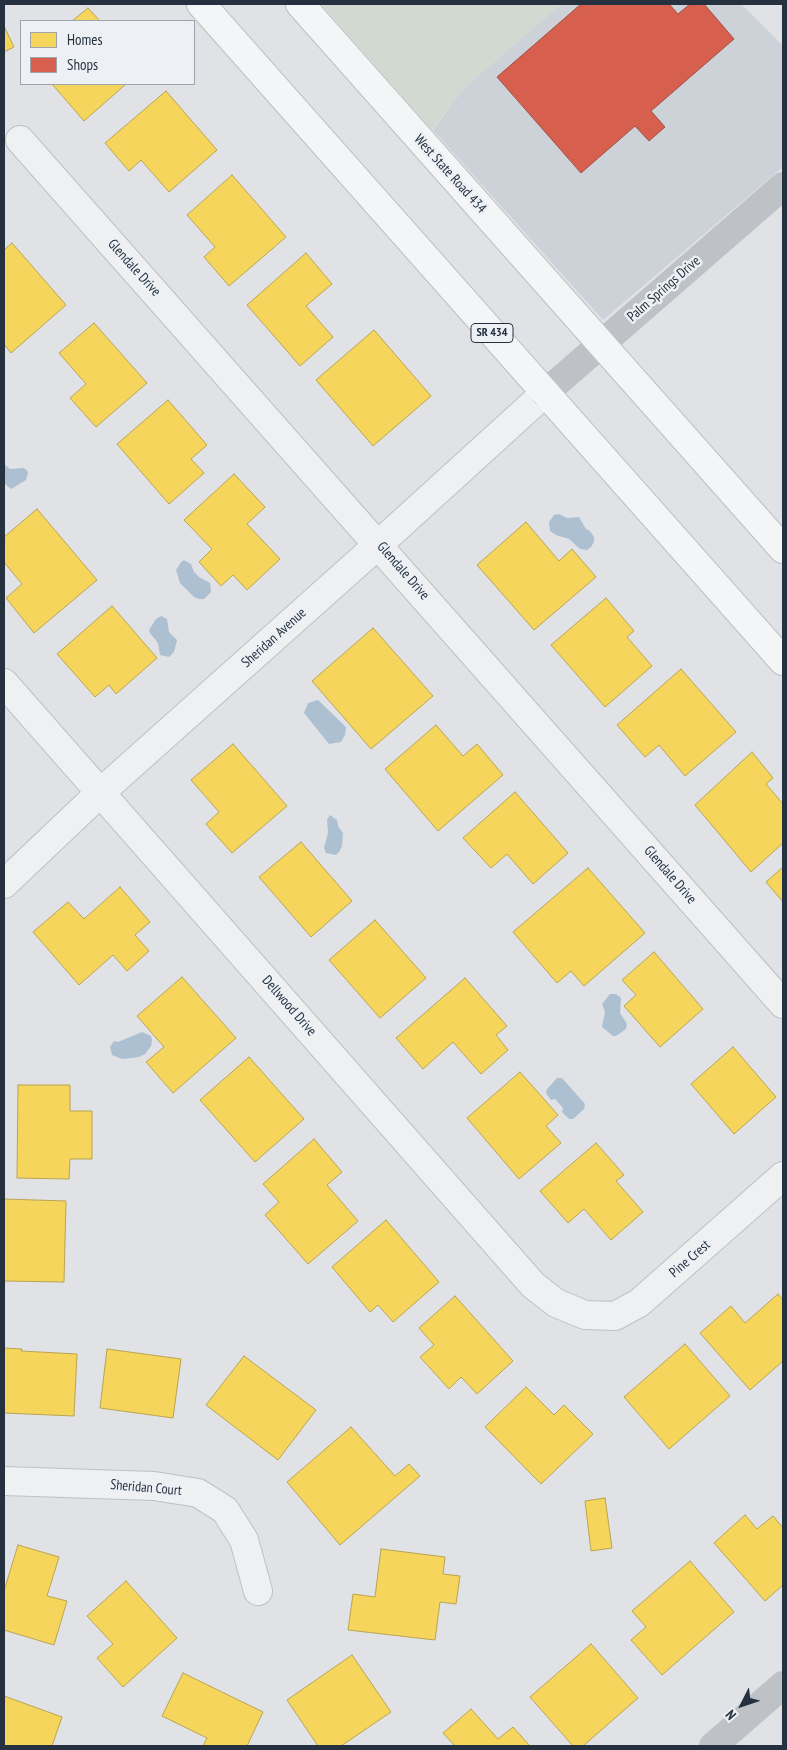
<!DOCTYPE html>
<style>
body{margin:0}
#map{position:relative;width:787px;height:1750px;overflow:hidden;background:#e0e2e5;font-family:"PT Sans Narrow",sans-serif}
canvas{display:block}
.frame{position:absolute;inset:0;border:5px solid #26313f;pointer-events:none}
.legend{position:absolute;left:20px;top:20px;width:175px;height:65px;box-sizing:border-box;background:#edf1f5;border:1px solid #9da4ac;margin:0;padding:6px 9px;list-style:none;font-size:15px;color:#26313f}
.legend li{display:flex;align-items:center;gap:10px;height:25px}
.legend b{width:25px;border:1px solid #9da4ac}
.north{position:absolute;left:717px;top:1680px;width:50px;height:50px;-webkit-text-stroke:4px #edf1f5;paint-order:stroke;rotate:229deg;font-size:14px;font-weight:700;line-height:20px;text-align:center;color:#26313f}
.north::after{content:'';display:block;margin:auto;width:18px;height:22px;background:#26313f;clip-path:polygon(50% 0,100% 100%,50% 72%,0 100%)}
</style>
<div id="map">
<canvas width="787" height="1750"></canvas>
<div class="frame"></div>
<ul class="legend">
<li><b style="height:14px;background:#f6d55c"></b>Homes</li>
<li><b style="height:14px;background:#d6604d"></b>Shops</li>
</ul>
<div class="north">N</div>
</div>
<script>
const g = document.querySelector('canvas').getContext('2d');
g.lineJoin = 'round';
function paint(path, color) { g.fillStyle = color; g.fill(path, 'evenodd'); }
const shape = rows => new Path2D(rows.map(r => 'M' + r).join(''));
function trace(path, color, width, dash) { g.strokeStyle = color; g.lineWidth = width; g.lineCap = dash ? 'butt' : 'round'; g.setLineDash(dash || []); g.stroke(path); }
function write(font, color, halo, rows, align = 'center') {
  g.font = font + ' "PT Sans Narrow",sans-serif'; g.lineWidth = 5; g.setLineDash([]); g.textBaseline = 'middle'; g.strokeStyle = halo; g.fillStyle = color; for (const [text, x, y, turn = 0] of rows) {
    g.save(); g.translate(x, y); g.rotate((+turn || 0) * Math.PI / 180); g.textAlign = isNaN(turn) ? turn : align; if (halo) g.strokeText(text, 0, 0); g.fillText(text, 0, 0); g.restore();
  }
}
paint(shape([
 [561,4,741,4,783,46,783,167,603,320,433,130,463,89]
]), '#cdd2d9');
paint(shape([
 [321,4,561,4,463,89,432,130]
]), '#d1d9d0');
paint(shape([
 [4,464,10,469,23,468,27,470,28,473,26,480,11,489,4,483],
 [559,514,567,518,579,517,586,529,590,531,594,537,594,542,591,547,587,550,580,549,569,539,556,535,550,531,549,522,554,515],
 [184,560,191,564,194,572,199,577,210,583,211,592,204,599,199,599,194,597,180,583,176,570,181,562],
 [161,616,167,619,169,632,177,640,174,652,169,657,160,655,158,643,150,633,149,630,156,619],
 [318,700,346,727,345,735,341,742,329,744,304,713,308,703],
 [330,815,337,820,338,826,343,833,342,846,339,852,336,855,326,853,324,848,328,833,327,820],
 [610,994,616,994,621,998,620,1013,627,1024,626,1029,616,1036,613,1036,602,1027,605,1012,602,1004],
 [142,1032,151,1036,152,1040,151,1046,145,1054,139,1057,122,1059,112,1055,110,1047,114,1041,118,1042],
 [557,1078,562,1078,585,1104,584,1109,573,1119,569,1119,562,1112,563,1108,555,1099,551,1100,546,1093,547,1089]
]), '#acc0d2');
const homes = shape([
 [88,8,100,21,72,21,88,8],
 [4,26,14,47,4,52,4,26],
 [52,84,126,84,84,121,52,84],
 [166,91,217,150,169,192,141,160,129,171,105,143,166,91],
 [232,175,286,237,229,286,204,257,215,247,187,215,232,175],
 [12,243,66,305,11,353,4,344,4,250,12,243],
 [306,253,332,284,306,306,333,337,300,366,247,305,306,253],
 [94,323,147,383,96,427,70,398,86,384,59,353,94,323],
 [374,330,431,396,373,446,316,380,374,330],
 [168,400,207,445,191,459,204,473,169,504,117,444,168,400],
 [234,474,265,507,247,524,280,559,247,590,233,575,221,586,199,562,212,549,184,520,234,474],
 [37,509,97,580,34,633,6,598,22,584,4,562,4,537,37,509],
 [526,522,559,561,572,549,596,577,534,630,477,565,526,522],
 [606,598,634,631,627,637,652,666,605,707,551,645,606,598],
 [112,606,157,658,116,694,109,685,95,697,57,654,112,606],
 [373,628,433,696,371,749,312,681,373,628],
 [681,669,736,732,685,776,659,745,645,757,617,725,681,669],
 [436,725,463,756,477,744,503,775,438,831,385,769,436,725],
 [233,744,287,806,232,853,206,824,219,812,191,780,233,744],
 [752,752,773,778,766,784,783,804,783,843,751,872,695,805,752,752],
 [515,792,568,853,533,884,507,854,491,868,463,838,515,792],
 [301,842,352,901,311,937,259,877,301,842],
 [783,867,783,902,766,882,783,867],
 [588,868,645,933,584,986,571,971,557,983,513,932,588,868],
 [120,887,150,922,135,935,149,951,127,971,113,955,79,985,33,932,68,902,84,919,120,887],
 [375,920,426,978,380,1018,329,960,375,920],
 [654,952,703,1009,660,1047,624,1006,636,995,622,980,654,952],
 [182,977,236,1038,173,1093,146,1062,164,1047,137,1016,182,977],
 [465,978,507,1026,496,1035,508,1050,481,1074,453,1042,423,1069,396,1038,465,978],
 [733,1047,776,1097,734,1134,691,1084,733,1047],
 [249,1057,304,1119,255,1162,200,1100,249,1057],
 [520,1072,558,1115,546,1126,561,1143,519,1179,467,1118,520,1072],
 [18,1085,70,1085,70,1111,92,1111,92,1159,70,1159,69,1179,17,1178,18,1085],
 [314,1139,342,1172,327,1185,358,1221,308,1264,265,1215,279,1202,263,1184,314,1139],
 [596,1143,624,1175,616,1181,643,1212,611,1240,584,1209,568,1223,540,1191,596,1143],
 [4,1199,66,1201,64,1282,4,1281,4,1199],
 [386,1220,439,1282,393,1322,378,1305,370,1312,332,1267,386,1220],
 [778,1294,783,1300,783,1361,750,1390,700,1333,731,1306,745,1323,778,1294],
 [455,1296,513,1361,477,1394,461,1377,449,1389,420,1357,434,1345,419,1328,455,1296],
 [685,1344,730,1396,669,1449,624,1397,685,1344],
 [4,1348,22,1349,21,1351,77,1354,74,1416,4,1413,4,1348],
 [107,1349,181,1359,173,1418,100,1408,107,1349],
 [244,1356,316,1410,278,1460,206,1405,244,1356],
 [526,1387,554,1415,564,1405,593,1434,541,1484,485,1427,526,1387],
 [351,1427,395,1476,409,1464,420,1476,340,1545,287,1482,351,1427],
 [605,1498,612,1548,591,1551,585,1501,605,1498],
 [745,1515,757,1529,773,1516,783,1528,783,1585,765,1601,714,1543,745,1515],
 [18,1545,59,1557,47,1596,67,1601,54,1645,4,1630,4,1591,18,1545],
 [381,1549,445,1557,443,1574,460,1576,456,1604,440,1602,435,1640,348,1630,353,1594,375,1597,381,1549],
 [690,1561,734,1612,662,1675,631,1640,646,1627,632,1611,690,1561],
 [126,1581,177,1638,123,1687,97,1658,113,1644,87,1616,126,1581],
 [591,1644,638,1698,583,1746,573,1746,530,1697,591,1644],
 [352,1655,391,1712,341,1746,318,1746,287,1700,352,1655],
 [183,1673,263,1712,247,1746,203,1746,207,1738,162,1716,183,1673],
 [4,1696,62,1717,52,1746,4,1746,4,1696],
 [471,1709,498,1739,513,1727,530,1746,455,1746,443,1733,471,1709]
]);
paint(homes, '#f6d55c');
trace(homes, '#b8a453', 1);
const shops = shape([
 [581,4,669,4,678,14,690,4,704,4,734,39,651,111,665,127,649,141,635,126,581,173,497,77,581,4]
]);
paint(shops, '#d6604d');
trace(shops, '#a15249', 1);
const street = shape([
 [20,140,783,1004],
 [4,683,533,1285,556,1303,585,1315,615,1316,639,1303,783,1176],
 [4,884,101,792,379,544,545,393],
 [4,1481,154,1486,198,1493,225,1510,244,1540,258,1591]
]);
const primary = shape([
 [201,4,783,661],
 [300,4,783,549]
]);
trace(street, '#bec0c3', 30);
trace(primary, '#bcbfc3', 30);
trace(street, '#eff0f2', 28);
trace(shape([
 [545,393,783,186],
 [713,1746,783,1685]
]), '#bec1c5', 28);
trace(primary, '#f4f5f6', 28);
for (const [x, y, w] of [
 [492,333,42]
]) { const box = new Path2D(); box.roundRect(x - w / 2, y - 9.5, w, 19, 4); g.fillStyle = '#edf1f5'; g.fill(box); trace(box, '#26313f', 1); }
write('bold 12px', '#26313f', null, [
 ["SR 434",492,333]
]);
write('14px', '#26313f', '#edf1f5', [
 ["West State Road 434",450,174,48],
 ["Glendale Drive",134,268,48],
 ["Palm Springs Drive",664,289,-41],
 ["Glendale Drive",403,571,49],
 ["Sheridan Avenue",274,638,-42],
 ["Glendale Drive",670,875,49],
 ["Dellwood Drive",289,1006,49],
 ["Pine Crest",690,1259,-41],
 ["Sheridan Court",146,1488,5]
]);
</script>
